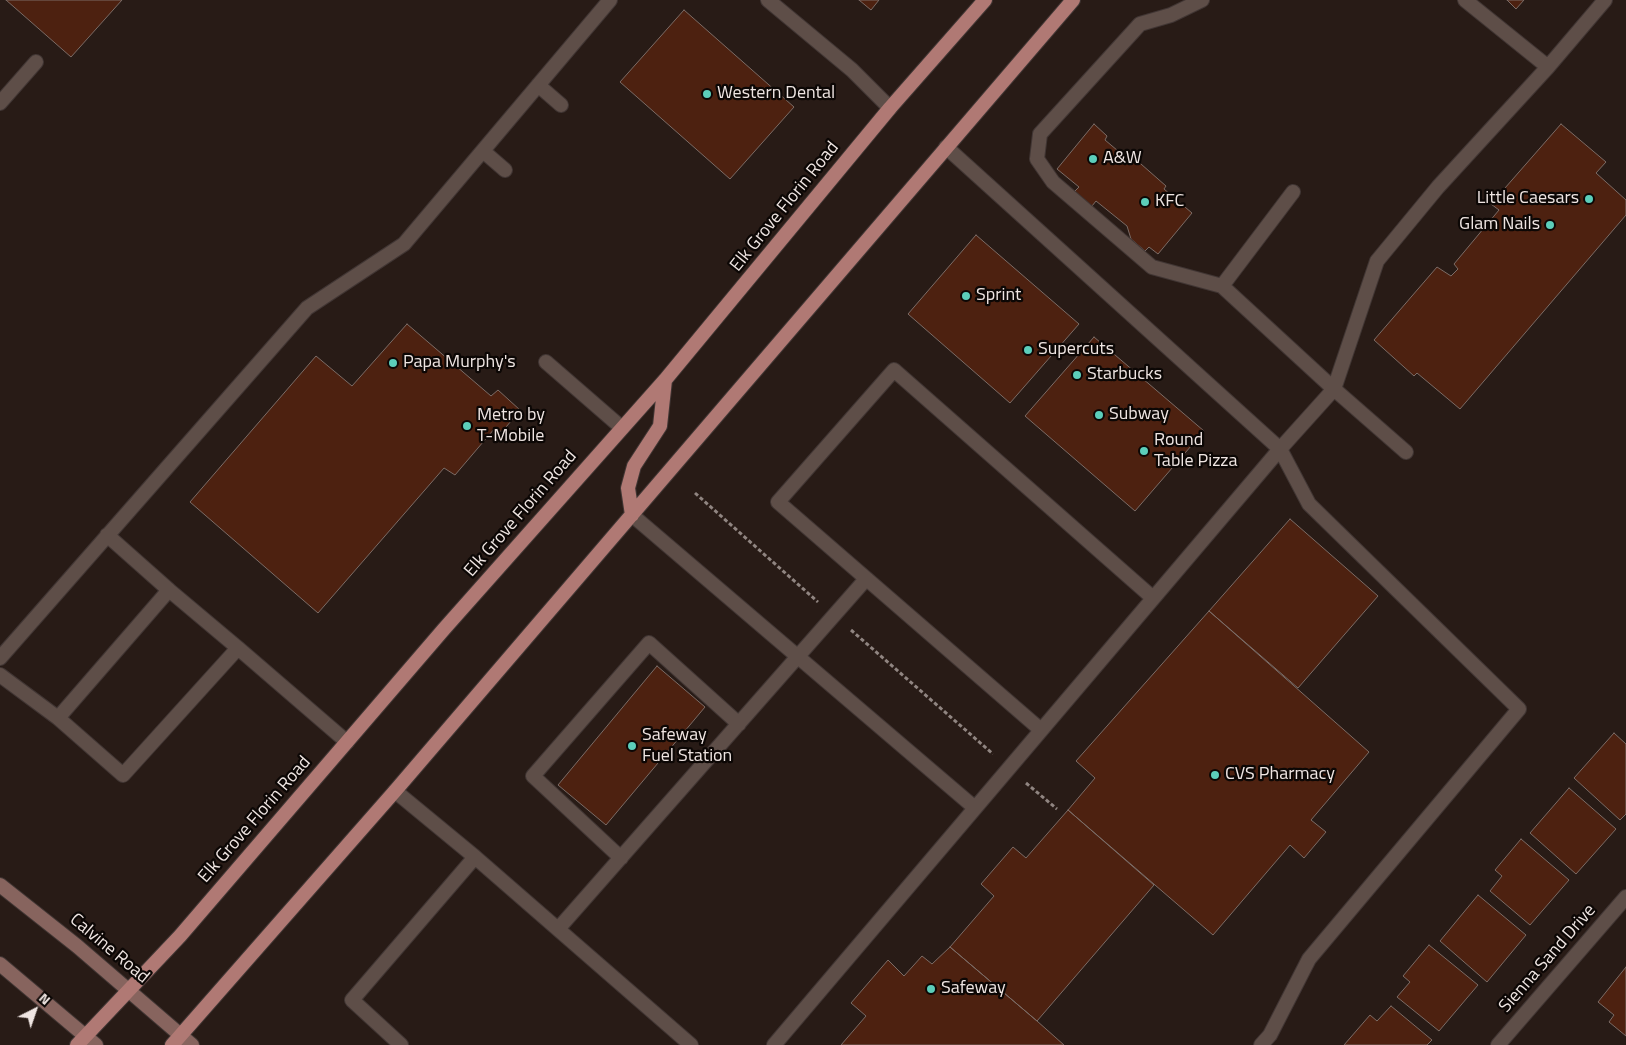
<!DOCTYPE html>
<style>
body{margin:0}
#map{position:relative;width:1626px;height:1045px;overflow:hidden;background:#281b16;font-family:"Titillium Web",sans-serif}
canvas{display:block}
.north{position:absolute;left:10px;top:985px;width:50px;height:50px;-webkit-text-stroke:4px #0c0705;paint-order:stroke;rotate:41deg;font-size:14px;font-weight:700;line-height:20px;text-align:center;color:#efe5e2}
.north::after{content:'';display:block;margin:auto;width:18px;height:22px;background:#efe5e2;clip-path:polygon(50% 0,100% 100%,50% 72%,0 100%)}
</style>
<div id="map">
<canvas width="1626" height="1045"></canvas>
<div class="north">N</div>
</div>
<script>
const g = document.querySelector('canvas').getContext('2d');
g.lineJoin = 'round';
function paint(path, color) { g.fillStyle = color; g.fill(path, 'evenodd'); }
const shape = rows => new Path2D(rows.map(r => 'M' + r).join(''));
function trace(path, color, width, dash) { g.strokeStyle = color; g.lineWidth = width; g.lineCap = dash ? 'butt' : 'round'; g.setLineDash(dash || []); g.stroke(path); }
function write(font, color, halo, rows, align = 'center') {
  g.font = font + ' "Titillium Web",sans-serif'; g.lineWidth = 4.5; g.setLineDash([]); g.textBaseline = 'middle'; g.strokeStyle = halo; g.fillStyle = color; for (const [text, x, y, turn = 0] of rows) {
    g.save(); g.translate(x, y); g.rotate((+turn || 0) * Math.PI / 180); g.textAlign = isNaN(turn) ? turn : align; if (halo) g.strokeText(text, 0, 0); g.fillText(text, 0, 0); g.restore();
  }
}
const building = shape([
 [6,0,122,0,71,57,6,0],
 [859,0,879,0,871,10,859,0],
 [1507,0,1524,0,1516,9,1507,0],
 [684,10,794,107,730,179,620,82,684,10],
 [1094,124,1107,136,1105,140,1130,161,1133,157,1166,186,1164,189,1192,213,1158,254,1149,247,1145,251,1131,239,1127,226,1096,201,1092,206,1074,192,1079,187,1057,169,1094,124],
 [1561,124,1606,162,1596,173,1626,200,1626,215,1460,409,1417,373,1414,376,1374,340,1437,267,1451,276,1458,269,1454,264,1499,210,1491,204,1561,124],
 [976,235,1079,324,1010,403,908,314,976,235],
 [407,324,491,396,498,390,520,410,502,432,495,428,455,475,444,468,318,613,190,502,316,356,352,386,407,324],
 [1094,337,1204,431,1135,511,1025,416,1094,337],
 [1290,519,1378,596,1298,688,1209,611,1290,519],
 [1209,611,1369,752,1311,820,1326,832,1304,858,1290,845,1213,935,1068,810,1095,778,1076,761,1209,611],
 [657,666,705,707,606,825,558,785,657,666],
 [1614,733,1626,744,1626,814,1620,820,1574,778,1614,733],
 [1569,788,1616,829,1576,874,1530,833,1569,788],
 [1068,810,1154,885,1037,1021,950,947,994,896,981,884,1013,847,1026,858,1068,810],
 [1521,839,1569,880,1530,925,1490,891,1502,876,1495,870,1521,839],
 [1478,895,1526,935,1487,982,1440,941,1478,895],
 [1429,945,1478,985,1439,1031,1397,997,1410,982,1403,976,1429,945],
 [950,947,1037,1021,1064,1045,841,1045,866,1016,851,1003,888,960,904,976,922,956,932,964,950,947],
 [1626,967,1626,1036,1609,1022,1614,1015,1598,1002,1626,967],
 [1391,1006,1432,1040,1427,1045,1344,1045,1370,1015,1377,1021,1391,1006]
]);
paint(building, '#4d2110');
trace(building, '#7c6c66', 1);
const service = shape([
 [1202,0,1171,15,1140,24,1040,134,1037,159,1053,182,1152,267,1222,286],
 [1465,0,1548,67],
 [538,85,561,105],
 [0,103,36,62],
 [946,147,1280,449,1309,504,1519,709,1309,959,1270,1035,1261,1045],
 [483,151,505,170],
 [1293,192,1222,286,1334,389,1406,452],
 [546,362,622,428],
 [632,515,975,808],
 [238,648,347,742],
 [0,658,307,308,404,244,610,0],
 [0,675,58,718,169,590,107,535],
 [58,718,123,775,238,648,169,590],
 [1041,730,778,502,894,370,1153,598],
 [395,791,475,857,691,1045],
 [621,858,533,776,649,643,739,724],
 [558,929,866,579],
 [401,1045,352,1000,475,857],
 [774,1045,1280,449,1334,389,1377,261,1438,187,1548,67,1605,0]
]);
const minor = shape([
 [768,0,852,70,890,108],
 [1498,1045,1626,897]
]);
const secondary = shape([
 [0,885,77,946,192,1045],
 [0,964,96,1045]
]);
const primary = shape([
 [632,515,628,488,634,466,660,426,665,380],
 [77,1045,180,936,444,629,665,380,890,108,985,0],
 [172,1045,395,791,1073,0]
]);
trace(service, '#413634', 16);
trace(minor, '#413634', 16);
trace(secondary, '#413634', 16);
trace(primary, '#413634', 16);
trace(shape([
 [695,493,818,602],
 [851,630,993,754],
 [1026,783,1057,809]
]), '#908581', 3, [4, 2.5]);
trace(service, '#5e4e48', 14);
trace(minor, '#5e4e48', 14);
trace(secondary, '#87645e', 14);
trace(primary, '#b07974', 14);
for (const [x, y, r, color] of [
 [707,94,5,"#5cceba"],
 [1093,159,5,"#5cceba"],
 [1589,199,5,"#5cceba"],
 [1145,202,5,"#5cceba"],
 [1550,225,5,"#5cceba"],
 [966,296,5,"#5cceba"],
 [1028,350,5,"#5cceba"],
 [393,363,5,"#5cceba"],
 [1077,375,5,"#5cceba"],
 [1099,415,5,"#5cceba"],
 [467,426,5,"#5cceba"],
 [1144,451,5,"#5cceba"],
 [632,746,5,"#5cceba"],
 [1215,775,5,"#5cceba"],
 [931,989,5,"#5cceba"]
]) { const dot = new Path2D(); dot.arc(x, y, r, 0, 2 * Math.PI); g.fillStyle = color; g.fill(dot); trace(dot, '#0c0705', 2); }
write('18px', '#efe5e2', '#0c0705', [
 ["Western Dental",717,94],
 ["A&W",1103,159],
 ["Little Caesars",1579,199,"right"],
 ["KFC",1155,202],
 ["Glam Nails",1540,225,"right"],
 ["Sprint",976,296],
 ["Supercuts",1038,350],
 ["Papa Murphy's",403,363],
 ["Starbucks",1087,375],
 ["Subway",1109,415],
 ["Metro by",477,416],
 ["T-Mobile",477,437],
 ["Round",1154,441],
 ["Table Pizza",1154,462],
 ["Safeway",642,736],
 ["Fuel Station",642,757],
 ["CVS Pharmacy",1225,775],
 ["Safeway",941,989]
], 'left');
write('18px', '#efe5e2', '#0c0705', [
 ["Elk Grove Florin Road",785,207,-51],
 ["Elk Grove Florin Road",521,514,-49],
 ["Elk Grove Florin Road",255,820,-49],
 ["Calvine Road",109,949,40],
 ["Sienna Sand Drive",1548,959,-49]
]);
</script>
